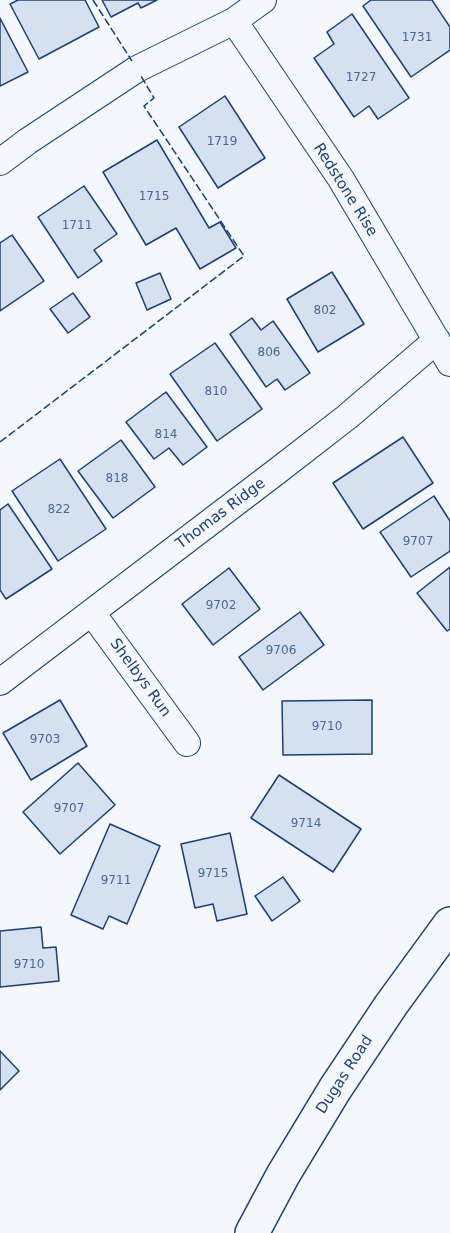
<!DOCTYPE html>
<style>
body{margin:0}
canvas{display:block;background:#f4f7fb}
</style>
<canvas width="450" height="1233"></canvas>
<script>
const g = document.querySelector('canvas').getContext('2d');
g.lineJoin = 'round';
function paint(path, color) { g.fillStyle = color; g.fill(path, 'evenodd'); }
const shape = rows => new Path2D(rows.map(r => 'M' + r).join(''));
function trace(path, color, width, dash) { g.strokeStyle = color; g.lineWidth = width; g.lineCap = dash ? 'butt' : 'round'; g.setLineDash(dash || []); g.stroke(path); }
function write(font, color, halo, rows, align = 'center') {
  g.font = font + ' "DejaVu Sans",sans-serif'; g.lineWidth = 4.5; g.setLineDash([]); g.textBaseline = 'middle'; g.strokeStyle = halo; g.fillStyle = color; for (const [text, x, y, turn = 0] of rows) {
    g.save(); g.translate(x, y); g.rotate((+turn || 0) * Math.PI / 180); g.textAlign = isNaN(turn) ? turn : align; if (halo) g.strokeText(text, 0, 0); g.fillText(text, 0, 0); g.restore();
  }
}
const building = shape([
 [18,0,85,0,99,27,39,59,10,4,18,0],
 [102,0,157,0,141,8,138,3,111,17,102,0],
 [371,0,432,0,450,27,450,50,411,77,363,6,371,0],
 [352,14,409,98,378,119,369,106,354,117,314,58,334,44,327,32,352,14],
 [0,18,28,72,0,86,0,18],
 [225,96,265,158,218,188,179,127,225,96],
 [157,140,209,228,220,222,236,248,200,269,176,228,146,245,103,172,157,140],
 [84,186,117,234,94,250,102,261,78,278,38,217,84,186],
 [12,235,44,281,0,311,0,243,12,235],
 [332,272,364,324,318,352,287,299,332,272],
 [160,273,171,299,147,310,136,283,160,273],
 [73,293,90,317,68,333,50,309,73,293],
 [252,318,261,330,273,321,310,373,285,390,277,379,266,387,230,334,252,318],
 [215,343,262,409,217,441,170,374,215,343],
 [166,392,207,447,183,465,169,448,154,459,126,422,166,392],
 [403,437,433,483,363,529,333,483,403,437],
 [121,440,155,487,113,518,78,471,121,440],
 [60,459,106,529,58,561,12,491,60,459],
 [434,496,450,521,450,551,411,577,380,532,434,496],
 [8,504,52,569,6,599,0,590,0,510,8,504],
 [450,567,450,629,447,631,417,593,450,567],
 [229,568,260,609,213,645,182,604,229,568],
 [300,612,324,645,263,690,239,657,300,612],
 [60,700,87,746,31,780,3,733,60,700],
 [372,700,372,754,283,755,282,701,372,700],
 [78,763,115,805,60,854,23,812,78,763],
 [279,775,361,829,333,872,251,818,279,775],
 [110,824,160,846,127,924,109,916,103,929,71,915,110,824],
 [230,833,247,914,217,921,213,904,195,908,181,844,230,833],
 [283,877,300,901,272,921,255,896,283,877],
 [41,927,43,948,56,947,59,981,0,987,0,931,41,927],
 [0,1051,19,1071,0,1090,0,1051]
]);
paint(building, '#d5e0f0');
trace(building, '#1d3f73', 1.5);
const minor = shape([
 [234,21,341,179,450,363],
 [0,162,28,141,137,69,234,21,263,0],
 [92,613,187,743],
 [0,682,276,472,347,417,437,340]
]);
const tertiary = shape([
 [252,1233,283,1175,335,1089,391,1005,450,924]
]);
trace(minor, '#1d3f73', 28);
trace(tertiary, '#1d3f73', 36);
trace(minor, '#f4f7fb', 26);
trace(tertiary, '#f4f7fb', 33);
trace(shape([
 [93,0,132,61],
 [0,442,244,256,144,106,154,98,141,76]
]), '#1d3f73', 1.5, [8, 3]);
write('12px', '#4b6792', null, [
 ["1731",417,38],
 ["1727",361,78],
 ["1719",222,142],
 ["1715",154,197],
 ["1711",77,226],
 ["802",325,311],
 ["806",269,353],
 ["810",216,392],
 ["814",166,435],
 ["818",117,479],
 ["822",59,510],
 ["9707",418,542],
 ["9702",221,606],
 ["9706",281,651],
 ["9710",327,727],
 ["9703",45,740],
 ["9707",69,809],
 ["9714",306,824],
 ["9715",213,874],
 ["9711",116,881],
 ["9710",29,965]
]);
write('15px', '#1d3f73', '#f4f7fb', [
 ["Redstone Rise",345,190,58],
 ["Thomas Ridge",221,514,-37],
 ["Shelbys Run",140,678,54],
 ["Dugas Road",345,1075,-57]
]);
</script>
